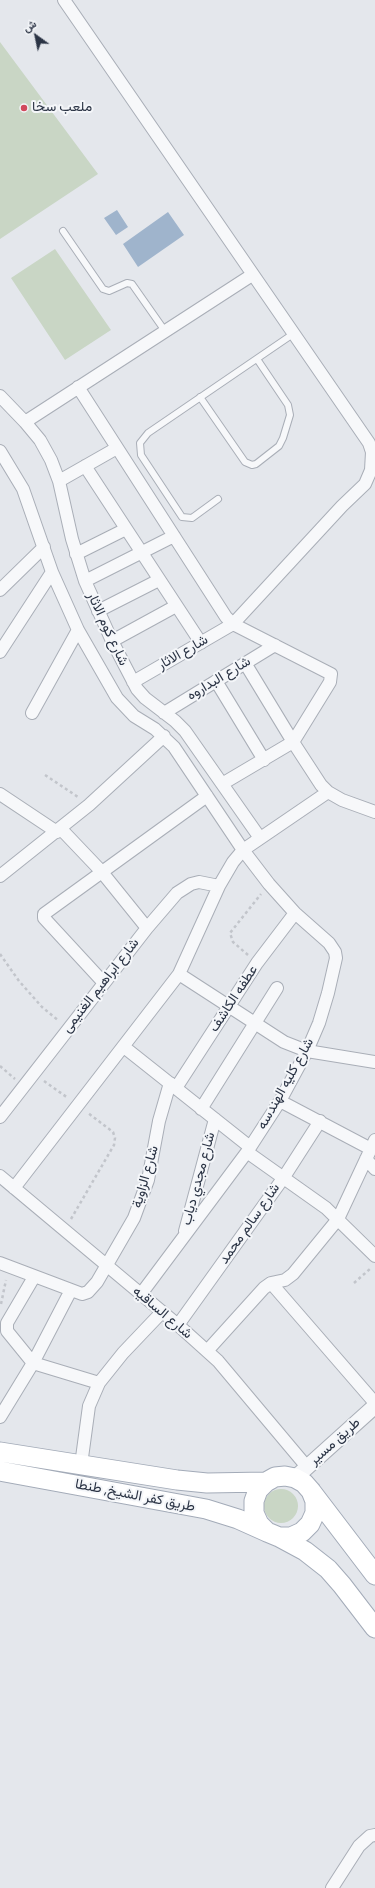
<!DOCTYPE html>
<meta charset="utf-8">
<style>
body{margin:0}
#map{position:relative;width:375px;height:1888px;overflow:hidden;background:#e4e7ec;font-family:"Titillium Web",Vazirmatn,sans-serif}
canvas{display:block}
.north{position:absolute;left:16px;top:16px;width:40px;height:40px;-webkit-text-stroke:3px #f4f6f9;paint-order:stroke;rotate:327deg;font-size:11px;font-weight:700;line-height:16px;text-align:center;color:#2b3445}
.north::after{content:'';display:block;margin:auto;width:14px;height:18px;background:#2b3445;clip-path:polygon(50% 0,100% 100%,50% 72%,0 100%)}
</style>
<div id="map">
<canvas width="375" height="1888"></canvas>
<div class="north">ش</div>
</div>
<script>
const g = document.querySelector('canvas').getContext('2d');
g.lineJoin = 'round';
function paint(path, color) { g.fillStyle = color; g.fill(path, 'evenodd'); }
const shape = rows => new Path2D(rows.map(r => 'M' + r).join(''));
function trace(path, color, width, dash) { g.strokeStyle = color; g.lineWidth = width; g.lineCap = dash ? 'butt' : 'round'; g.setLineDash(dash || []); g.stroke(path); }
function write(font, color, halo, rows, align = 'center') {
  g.font = font + ' "Titillium Web",Vazirmatn,sans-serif'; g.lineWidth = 4; g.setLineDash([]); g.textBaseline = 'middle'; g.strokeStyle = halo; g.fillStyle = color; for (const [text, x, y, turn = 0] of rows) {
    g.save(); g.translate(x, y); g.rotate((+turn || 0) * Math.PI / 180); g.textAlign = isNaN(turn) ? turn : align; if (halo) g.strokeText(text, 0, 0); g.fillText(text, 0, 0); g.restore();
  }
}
paint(shape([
 [0,42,98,174,0,239],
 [55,249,111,330,65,360,11,278],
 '264 1506a17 17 0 1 1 34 0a17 17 0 1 1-34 0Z'
]), '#c9d6c5');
paint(shape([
 [117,210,128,227,116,235,104,218],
 [168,212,184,235,138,267,123,244]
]), '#9fb4cc');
const service = shape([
 [63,231,103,289,109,291,127,283,132,284,165,331],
 [200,397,245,462,252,465,256,464,279,446,283,438,290,415,288,405,257,359],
 [218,499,192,518,182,517,141,455,140,443,148,433,293,334]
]);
const minor = shape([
 [64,0,369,443,372,452,371,470,365,484,342,506,233,624,133,682],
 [78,387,226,617,233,624,331,674,330,682,293,742,222,784],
 [0,396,25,422,40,440,51,460,59,481,72,539,85,581,112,641,137,689,145,698,175,721,185,731,260,838],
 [25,422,252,275],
 [0,451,23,489,52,572,78,630,117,698,134,716,155,729,174,747,243,850,269,884,295,913,329,943,335,952,336,958,328,993,319,1023,307,1051,280,1101,247,1152,141,1294],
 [85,466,201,643],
 [59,481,117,448],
 [76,554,126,529],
 [85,581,174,536],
 [0,590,44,547],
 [98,611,159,580],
 [112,641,176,606],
 [0,652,52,572],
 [245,663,293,742,321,785,328,792,342,800,375,812],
 [216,681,264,760],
 [32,713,78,630],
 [164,713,275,645],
 [0,794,57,832],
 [61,829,101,871,147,928],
 [0,876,89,805,164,736],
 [179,974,284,1042,307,1051,375,1062],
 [104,983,44,918,44,914,207,796],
 [124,1047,250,1147],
 [176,1088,257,963,295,913],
 [280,1101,371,1149],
 [201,1109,277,988],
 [0,1117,147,928,177,893,191,884,199,882,219,886],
 [247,1152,326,1208,375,1256],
 [366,1159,375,1169],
 [0,1176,178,1325,218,1361,307,1467],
 [14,1188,179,974,219,886,233,862,243,850,328,792],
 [185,1231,215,1119],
 [0,1263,82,1294,88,1292,97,1282,134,1218,148,1180,159,1121,170,1083],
 [34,1277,7,1323,7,1331,33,1363,99,1383],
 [271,1283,375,1403],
 [178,1325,284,1177,320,1121],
 [207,1351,264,1288,271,1283,285,1280,293,1274,338,1219,375,1140],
 [0,1417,33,1363,71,1290],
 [81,1465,89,1406,99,1383,123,1353,162,1312],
 [332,1888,359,1846,370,1836,375,1835]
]);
const tertiary = shape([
 [295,1478,375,1406]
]);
const primary = shape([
 [0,1452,177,1480,207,1483,266,1482],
 [0,1471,206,1509,238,1519,267,1532],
 [311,1491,315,1501,315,1513,310,1524,302,1532,291,1537,279,1537,267,1532,259,1524,254,1513,254,1501,258,1490,266,1482,275,1477,285,1476,295,1478,304,1483,311,1491,375,1575],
 [279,1537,305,1551,328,1569,342,1585,375,1628]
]);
trace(service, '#a9aeb7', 8);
trace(minor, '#a9aeb7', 14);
trace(tertiary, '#a9aeb7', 17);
trace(primary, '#a3abb8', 21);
trace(shape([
 [45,775,78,797],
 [0,954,19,981,42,1007,59,1021],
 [248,955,233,942,230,933,261,894],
 [0,1066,15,1079],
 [44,1081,68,1098],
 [71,1219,114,1145,115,1138,113,1132,88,1113],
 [354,1283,371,1268],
 [1,1304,6,1280]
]), '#c2c5cb', 2.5, [3, 3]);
trace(service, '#f7f8fa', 6);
trace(minor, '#f7f8fa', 12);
trace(tertiary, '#f7f8fa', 15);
trace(primary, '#fff', 19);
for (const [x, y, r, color] of [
 [24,108,4,"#d1495b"]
]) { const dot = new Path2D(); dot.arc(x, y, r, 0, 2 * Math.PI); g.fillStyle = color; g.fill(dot); trace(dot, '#f4f6f9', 1.5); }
write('14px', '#2b3445', '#f4f6f9', [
 ["ملعب سخا",32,108]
], 'left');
write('14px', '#2b3445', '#f4f6f9', [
 ["شارع كوم الاثار",107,629,65],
 ["شارع الاثار",183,653,-30],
 ["شارع البداروه",219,679,-31],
 ["شارع ابراهيم الغنيمى",101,986,-52],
 ["عطفه الكاشف",234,999,-57],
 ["شارع كليه الهندسه",286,1084,-61],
 ["شارع الزاوية",146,1177,-74],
 ["شارع مجدي دياب",199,1179,-75],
 ["شارع سالم محمد",250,1224,-55],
 ["شارع الساقيه",162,1313,40],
 ["طريق مسير",335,1442,-42],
 ["طريق كفر الشيخ, طنطا",135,1496,11]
]);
</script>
